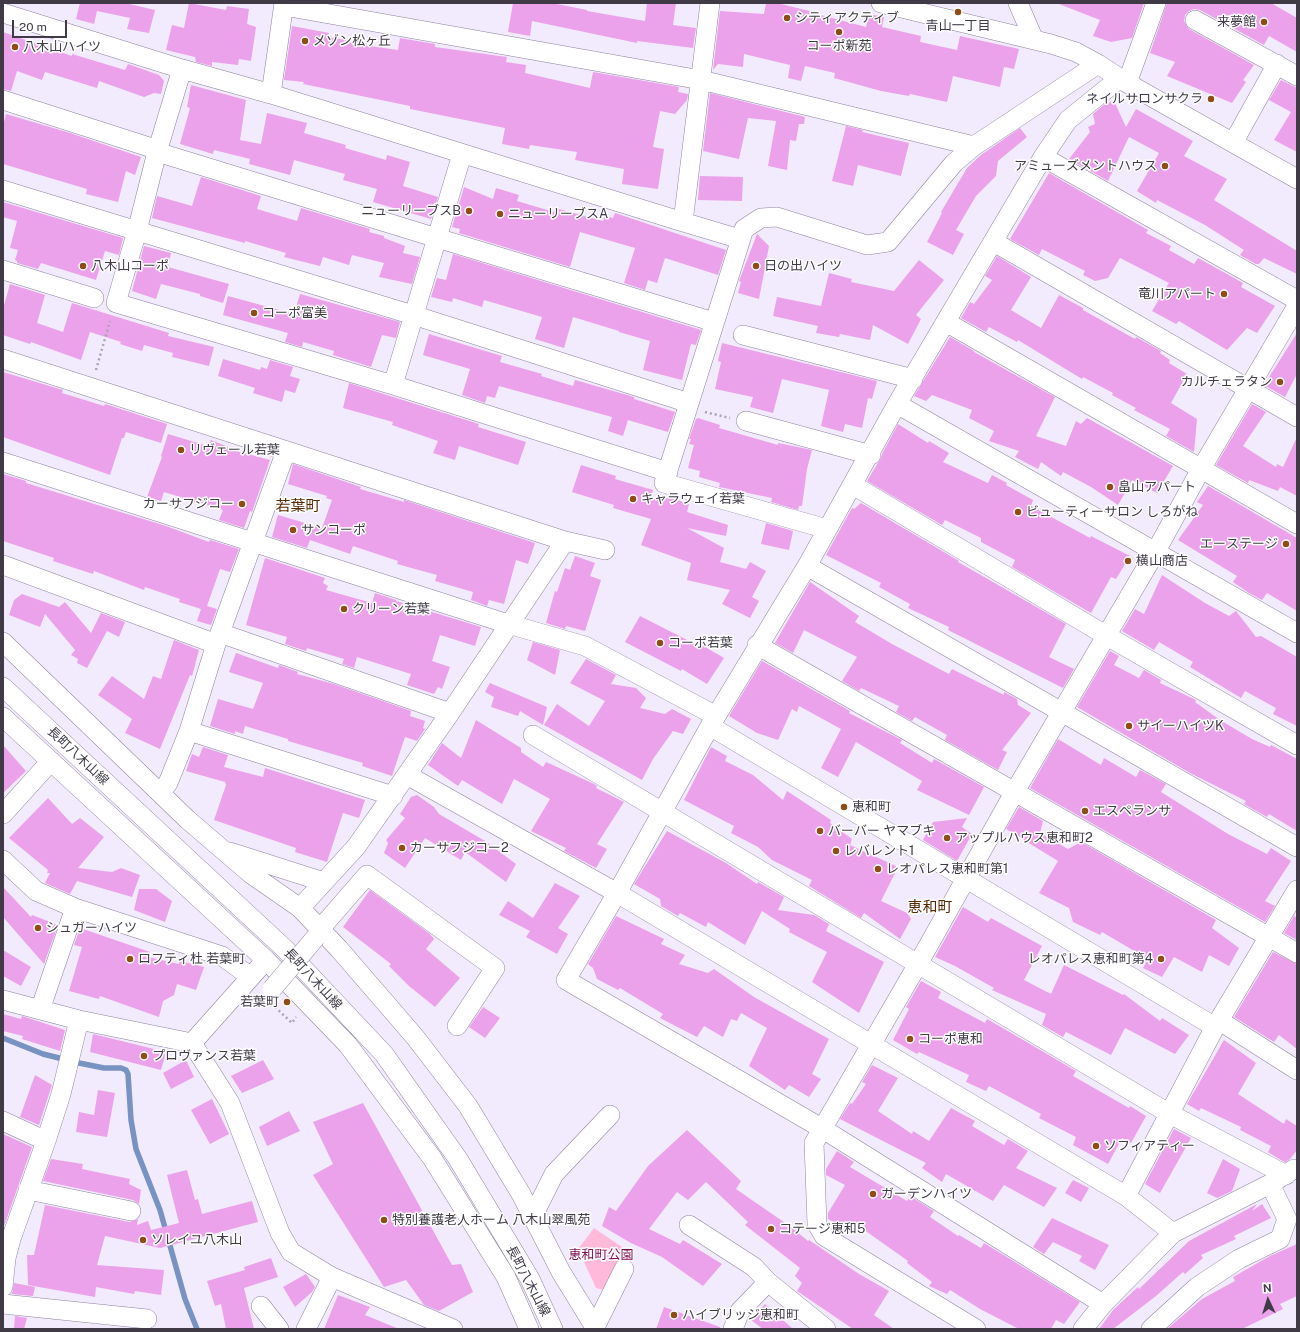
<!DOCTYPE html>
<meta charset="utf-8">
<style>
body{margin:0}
#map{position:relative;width:1300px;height:1332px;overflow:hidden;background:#f2eafd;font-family:"Public Sans",sans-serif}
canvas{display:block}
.frame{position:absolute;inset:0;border:4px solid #3f3a46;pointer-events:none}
.north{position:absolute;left:1248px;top:1280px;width:40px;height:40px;-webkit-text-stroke:3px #fff;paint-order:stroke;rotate:356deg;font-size:11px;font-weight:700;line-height:16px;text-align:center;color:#3f3a46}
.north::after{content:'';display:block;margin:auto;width:14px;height:18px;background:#3f3a46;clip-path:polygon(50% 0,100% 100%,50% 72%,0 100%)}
.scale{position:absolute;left:12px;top:20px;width:55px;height:18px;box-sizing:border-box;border:2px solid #3f3a46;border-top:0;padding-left:5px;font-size:12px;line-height:14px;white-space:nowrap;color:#3f3a46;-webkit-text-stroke:3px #fff;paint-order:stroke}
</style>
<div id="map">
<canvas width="1300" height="1332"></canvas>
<div class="frame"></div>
<div class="north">N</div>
<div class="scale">20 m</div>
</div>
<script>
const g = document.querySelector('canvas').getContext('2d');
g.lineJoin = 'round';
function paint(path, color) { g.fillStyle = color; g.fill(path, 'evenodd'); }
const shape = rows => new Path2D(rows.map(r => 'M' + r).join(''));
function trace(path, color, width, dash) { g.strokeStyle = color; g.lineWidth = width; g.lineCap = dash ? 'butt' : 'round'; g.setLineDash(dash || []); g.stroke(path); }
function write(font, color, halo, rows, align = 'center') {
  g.font = font + ' "Public Sans","Noto Sans JP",sans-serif'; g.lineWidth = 3; g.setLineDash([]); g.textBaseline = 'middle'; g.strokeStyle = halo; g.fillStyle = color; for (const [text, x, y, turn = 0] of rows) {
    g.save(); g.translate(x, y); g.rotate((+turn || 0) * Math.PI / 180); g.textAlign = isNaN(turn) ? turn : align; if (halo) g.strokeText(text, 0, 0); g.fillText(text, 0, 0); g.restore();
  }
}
paint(shape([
 [594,1228,625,1249,607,1291,596,1288,578,1249]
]), '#ffbadb');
trace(shape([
 [3,1038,43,1054,79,1063,104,1068,121,1068,126,1070,128,1074,131,1120,136,1149,160,1210,185,1299,197,1329]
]), '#7892c2', 5.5);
paint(shape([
 [80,3,125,3,155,10,149,33,127,29,130,18,97,11,94,24,76,19],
 [189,3,226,10,227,6,249,9,247,24,256,27,251,61,239,59,238,65,212,62,212,66,196,62,195,57,166,50,172,25,184,28],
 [513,3,552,3,587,10,587,11,645,21,647,3,676,3,673,25,696,28,693,48,637,41,637,43,532,21,530,36,508,32],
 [766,3,777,3,813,12,813,13,866,27,869,14,884,17,882,27,921,36,920,42,957,50,960,36,1019,49,1014,69,1004,67,1000,87,953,76,947,102,910,94,909,96,881,91,834,78,835,73,805,66,801,81,788,78,790,65,744,54,743,67,718,64,713,70,720,11,764,14],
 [1060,3,1144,3,1132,38,1111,42,1093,36,1100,20,1059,4],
 [1167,3,1271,3,1297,18,1297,52,1269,36,1264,45,1200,10,1194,9,1189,11,1185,15,1184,21,1189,29,1254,65,1243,80,1246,82,1232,103,1167,76,1175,62,1150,53],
 [292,26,329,33,328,37,364,43,363,45,398,50,400,38,435,44,435,47,507,57,506,62,526,65,525,73,590,88,593,72,679,87,678,92,688,94,687,100,675,114,660,111,653,147,664,149,658,189,622,184,624,169,575,160,577,152,530,145,529,149,502,144,505,128,410,109,410,106,303,84,304,82,284,80],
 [3,32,72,56,72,54,125,70,128,64,159,75,164,81,161,94,154,93,144,97,99,81,97,88,45,72,42,80,17,71,11,91,3,89],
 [1281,80,1297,88,1297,152,1274,140,1291,112,1269,100],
 [191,85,246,100,240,140,261,144,267,113,307,123,304,133,346,145,345,148,386,160,387,155,410,162,403,186,438,197,431,219,373,202,377,189,343,180,345,174,294,160,290,175,249,164,250,159,214,150,213,154,180,144,190,108,187,107],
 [710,93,805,117,804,124,799,124,796,141,790,140,787,170,768,166,776,121,748,118,739,159,703,151],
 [1114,101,1126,127,1136,109,1193,141,1184,156,1227,179,1214,200,1297,251,1297,274,1264,258,1259,264,1256,264,1240,255,1244,250,1205,225,1157,200,1156,203,1137,191,1159,153,1129,137,1108,181,1069,159,1090,132,1088,127,1095,124,1093,114,1105,104],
 [6,114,70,133,141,157,135,175,126,171,118,202,86,194,87,189,3,164,3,126],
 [846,126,863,130,862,132,909,143,901,176,858,165,853,186,832,181],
 [1020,128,1027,137,998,161,996,176,976,196,956,230,964,234,953,255,927,242,942,213,941,212,967,168,981,155],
 [1049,173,1148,230,1146,233,1171,246,1169,250,1194,264,1198,258,1243,283,1241,287,1275,306,1257,333,1247,328,1227,350,1179,321,1176,324,1152,311,1169,283,1120,258,1108,278,1095,281,1083,275,1085,271,1042,249,1039,255,1010,239],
 [700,176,743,177,742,201,698,200],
 [201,177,261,196,257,209,297,221,301,208,370,229,369,232,384,236,384,238,405,246,403,253,420,257,412,284,379,277,384,263,352,255,349,265,323,257,320,266,284,257,286,253,245,241,245,243,152,218,157,196,192,206],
 [464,187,493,199,496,188,519,195,517,201,554,212,555,208,603,221,605,216,613,218,615,213,726,250,718,275,665,258,657,283,648,280,645,290,624,283,635,248,580,232,570,267,459,233,460,229,452,227],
 [3,202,123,238,119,255,105,251,96,280,41,263,38,269,17,263,17,261,15,260,18,250,10,248,17,221,3,217],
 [757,234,769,246,759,299,738,293,741,282,739,281],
 [144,246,171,253,168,267,229,284,223,303,200,296,200,294,161,284,156,299,132,291],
 [453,254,701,330,696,345,691,344,682,380,643,370,650,341,619,332,619,331,573,317,564,348,535,339,542,317,484,300,482,307,453,298,452,302,431,297,437,278,446,280],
 [997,256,1031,277,1011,310,1041,328,1059,295,1083,308,1083,310,1135,339,1136,337,1161,351,1160,353,1170,360,1169,363,1187,374,1171,403,1197,419,1194,452,1166,436,1170,429,1134,410,1136,408,1112,395,1113,393,1083,377,1082,379,1018,340,1017,342,989,327,986,332,961,318,970,302,974,304,992,280,985,276],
 [919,260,944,280,916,315,921,319,908,344,873,325,870,340,840,334,839,337,816,333,818,326,773,316,777,297,821,306,829,273,852,279,851,282,894,291],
 [10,284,45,295,37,323,63,332,72,303,169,333,168,336,214,347,209,366,172,357,173,353,144,345,142,351,120,344,121,342,90,332,81,360,31,342,30,344,3,335,3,309],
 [300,294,400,322,396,338,382,335,371,367,333,355,334,351,303,342,302,347,285,342,288,333,223,315,228,296,294,314],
 [1297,333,1297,374,1285,397,1264,385],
 [429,334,502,356,500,362,542,374,541,376,573,386,575,380,634,397,634,399,675,412,668,432,628,420,623,436,608,431,612,417,499,386,495,398,487,396,485,403,462,395,470,369,423,355],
 [950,337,974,351,974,352,1055,397,1036,436,1066,446,1076,421,1081,424,1087,418,1173,466,1157,493,1132,480,1118,505,1091,487,1063,472,1061,476,1041,462,1038,469,1015,457,1019,451,989,441,994,431,969,418,972,410,932,395,926,401,914,396],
 [722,343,877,381,872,399,868,398,862,428,845,424,843,432,821,426,829,390,782,379,773,413,750,407,753,397,715,389,721,362,718,361],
 [223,359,260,370,261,367,267,369,270,360,293,367,290,376,300,379,295,393,285,390,282,402,253,393,255,388,218,376],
 [3,372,63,390,62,393,104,406,105,404,167,424,161,443,126,432,124,438,122,438,110,475,3,437],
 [349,383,479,424,478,427,526,442,518,465,459,446,455,460,433,453,438,441,392,425,393,422,343,408],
 [1252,404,1266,412,1243,446,1276,467,1277,464,1283,467,1297,437,1297,496,1280,487,1278,491,1249,480,1248,483,1216,465],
 [698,418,720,425,719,428,778,445,778,443,812,450,807,469,802,506,799,506,798,510,771,502,772,498,719,487,720,483,699,477,700,471,688,468,694,445,689,444,691,439,689,439,696,419],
 [898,424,928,443,929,441,949,453,943,462,988,483,992,475,1007,483,1006,485,1033,500,1031,506,1090,538,1091,536,1130,556,1116,579,1111,577,1091,613,1012,567,1015,560,981,542,981,538,945,520,942,525,867,481,881,458,882,454],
 [168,434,208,446,211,440,240,452,270,460,252,512,250,511,244,528,219,520,223,510,164,492,161,501,147,497,162,457,161,456],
 [293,464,361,487,360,489,404,502,404,500,535,543,528,564,516,560,504,604,489,600,487,606,471,600,473,592,435,581,437,575,397,564,398,561,353,546,350,554,310,540,307,548,272,537,278,515,322,528,332,500,326,498,327,496,288,484],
 [581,465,616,476,615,479,653,490,651,498,672,498,689,504,687,512,728,525,726,536,687,528,724,548,720,562,746,569,750,562,766,571,752,597,759,601,750,618,722,604,730,590,687,580,691,563,641,545,651,519,613,508,614,505,572,492],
 [3,474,26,481,26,483,166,526,209,542,210,540,239,549,230,572,220,569,207,606,217,609,211,625,197,621,201,609,179,602,180,599,145,587,144,590,94,571,93,574,53,561,54,558,3,541],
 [1208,486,1297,538,1297,611,1267,593,1262,600,1249,593,1233,582,1237,576,1178,540,1203,505,1197,502],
 [861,503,959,561,958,562,1066,624,1049,657,1074,669,1063,688,948,630,949,627,908,608,910,604,879,587,881,583,826,555,852,508,854,509],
 [766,523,793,531,789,550,761,544],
 [575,556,595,563,590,576,601,580,585,631,566,626,565,629,546,623,555,591,557,592,565,568,570,570],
 [265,558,325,578,323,583,328,586,326,590,372,603,375,593,396,600,396,601,481,627,475,646,440,635,432,661,450,667,442,689,438,687,434,694,407,685,411,674,357,657,354,668,342,664,344,659,307,648,306,651,285,644,287,637,246,625],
 [1162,575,1205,603,1229,616,1236,611,1256,637,1261,636,1297,657,1297,726,1273,714,1276,708,1245,691,1241,698,1190,667,1193,662,1159,642,1154,650,1122,631,1135,609,1144,614],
 [810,582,859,616,855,622,892,644,949,674,952,669,1004,695,1004,692,1017,699,1018,705,1031,713,1002,750,1007,752,998,770,945,740,947,735,915,717,912,721,896,712,899,706,861,688,859,691,842,681,857,657,804,630,793,653,775,643],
 [22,594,59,607,65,602,91,633,101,613,125,622,119,637,107,631,87,668,77,663,78,659,71,655,75,650,45,614,40,627,9,615,14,600],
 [640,616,701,647,702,645,724,658,707,684,682,669,681,671,625,642],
 [174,640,199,650,192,676,190,675,160,749,125,733,132,719,98,695,112,676,144,699,153,676,161,679],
 [533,642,560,650,555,675,527,660],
 [1110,651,1119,656,1114,665,1139,678,1144,670,1161,680,1160,683,1196,700,1195,702,1220,720,1252,739,1270,747,1271,745,1297,759,1297,831,1269,814,1267,817,1244,804,1246,801,1190,773,1077,707],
 [236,653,278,668,279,665,298,672,297,674,334,684,411,711,410,716,425,721,423,728,425,729,417,741,405,737,392,776,362,766,363,763,288,741,288,739,245,726,243,734,235,731,235,734,210,726,218,699,253,709,263,683,229,672],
 [586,659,616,675,611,684,636,688,646,698,640,708,665,714,672,709,691,719,683,734,673,731,653,759,642,780,544,725,557,704,589,726,605,701,570,683],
 [762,661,850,711,849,713,902,740,900,743,932,763,934,759,984,787,969,815,917,790,922,781,856,742,838,777,821,768,841,729,799,706,797,712,792,709,778,740,757,733,729,716],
 [490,683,547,707,543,725,520,711,518,716,491,707,494,697,485,692],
 [476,720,521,748,521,752,543,767,546,762,594,784,597,786,596,788,624,802,597,844,607,849,596,868,564,851,566,848,531,831,550,799,514,779,502,804,462,780,458,786,428,765,442,743,461,758],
 [1058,739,1101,765,1104,758,1136,777,1140,770,1166,784,1161,792,1228,834,1267,854,1271,848,1291,861,1265,901,1275,906,1265,922,1030,788],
 [3,745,26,771,3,793],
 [203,747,228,755,224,767,263,777,265,768,365,800,359,818,343,813,327,862,295,852,296,848,214,820,226,785,225,782,186,771,192,754,199,757],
 [711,747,727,756,725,761,753,775,783,800,787,791,831,820,830,823,852,839,850,845,898,867,881,901,907,913,911,919,900,939,864,913,861,918,809,886,812,880,772,860,758,847,731,833,734,826,684,800],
 [417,795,434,807,439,814,485,841,516,864,506,882,465,852,461,860,425,838,405,868,384,853,388,843,386,840,405,818,400,814,411,797],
 [48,798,72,824,80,818,104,837,78,868,112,872,121,868,140,875,132,897,77,881,70,894,45,883,50,873,47,873,48,870,9,838],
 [1019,807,1043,821,1040,833,1068,849,1081,842,1216,920,1212,928,1239,948,1229,966,1209,955,1202,972,1174,957,1162,977,1143,968,1148,959,1102,932,1100,935,1073,922,1069,908,1039,893,1058,861,1006,829],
 [967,818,962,827,972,834,957,861,923,840,933,822],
 [667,831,726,863,757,884,758,882,784,897,778,910,814,915,829,924,826,931,884,962,859,1013,812,982,827,952,789,932,790,929,762,911,745,945,708,922,706,927,680,913,678,916,661,906,660,899,634,884],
 [555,883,580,896,558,928,568,934,557,954,526,937,530,931,499,915,508,901,533,918],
 [3,887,31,917,32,915,58,925,44,964,3,917],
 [139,889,156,889,172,901,165,922,134,910],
 [370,890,430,934,434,939,426,949,460,978,435,1007,409,986,389,966,391,964,343,927],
 [963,907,988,922,991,918,1042,946,1024,980,1051,994,1064,965,1123,995,1124,994,1160,1021,1162,1018,1189,1035,1175,1054,1125,1028,1111,1055,1066,1032,1063,1037,1042,1025,1046,1014,992,990,994,988,955,966,935,957],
 [616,916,664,939,661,944,685,955,679,964,708,973,714,969,754,997,829,1039,812,1074,821,1079,809,1097,789,1085,785,1090,749,1066,767,1028,741,1013,737,1021,731,1019,723,1037,704,1026,697,1037,660,1018,663,1014,620,988,618,990,597,979,593,968,588,964],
 [1294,916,1297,918,1297,940,1284,933],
 [80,928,150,952,148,957,179,964,180,961,204,967,196,990,177,984,174,995,163,1001,159,1017,100,996,99,999,69,991,82,947,74,945],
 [3,950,31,967,21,986,3,976],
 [1273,952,1297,964,1297,1049,1279,1035,1274,1042,1234,1017],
 [921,981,941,992,938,998,985,1023,987,1019,1001,1027,1076,1071,1073,1076,1129,1108,1130,1106,1146,1116,1131,1143,1122,1138,1108,1164,1073,1145,1076,1137,1039,1118,1041,1114,989,1086,986,1091,966,1082,969,1075,919,1052,917,1054,893,1040,909,1009,906,1007],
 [483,1007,500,1018,485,1038,469,1027],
 [3,1014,21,1019,22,1016,65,1030,60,1051,22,1039,23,1036,3,1031],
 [93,1034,166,1052,161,1070,90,1052],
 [1224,1040,1256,1063,1238,1094,1284,1124,1286,1119,1297,1126,1297,1150,1290,1159,1285,1162,1279,1159,1268,1152,1271,1146,1240,1130,1241,1127,1201,1108,1199,1111,1187,1104],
 [186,1060,194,1077,171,1089,163,1073],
 [263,1060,274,1079,242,1093,231,1076],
 [872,1065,898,1078,878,1111,912,1134,913,1131,929,1141,951,1108,975,1121,972,1126,1004,1145,1008,1139,1028,1151,1016,1168,1057,1188,1044,1207,1004,1185,993,1201,946,1174,942,1182,922,1168,926,1163,840,1119,850,1103,852,1104,866,1084,862,1082],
 [35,1075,52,1085,39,1125,20,1117],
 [98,1090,115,1093,107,1137,76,1132,79,1112,94,1115],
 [212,1099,229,1134,210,1144,191,1110],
 [363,1103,452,1265,461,1264,473,1292,439,1311,424,1305,406,1280,384,1287,313,1175,333,1164,313,1122],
 [289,1111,300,1131,267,1146,259,1127],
 [1174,1129,1191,1138,1160,1193,1145,1184],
 [687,1130,741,1181,736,1189,791,1227,808,1241,809,1240,859,1274,889,1291,874,1315,894,1329,853,1329,797,1291,802,1283,795,1276,800,1268,745,1225,748,1222,706,1182,688,1200,677,1192,649,1229,680,1244,683,1240,722,1264,703,1286,662,1257,631,1243,602,1226,609,1207,616,1211,648,1166],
 [3,1134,32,1147,3,1229],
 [837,1151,854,1162,850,1167,907,1201,910,1196,934,1211,930,1217,958,1236,959,1235,981,1248,984,1243,1080,1302,1064,1324,1056,1320,1051,1329,1019,1329,980,1309,950,1290,947,1294,929,1286,932,1282,907,1263,908,1261,860,1227,855,1234,828,1219,828,1213,845,1185,826,1175,826,1169],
 [51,1159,83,1164,82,1169,130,1179,129,1184,141,1190,139,1204,133,1200,43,1181],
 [1223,1159,1240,1169,1232,1191,1217,1198,1207,1193],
 [187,1170,195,1200,198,1199,202,1214,252,1201,258,1222,160,1248,105,1236,97,1265,164,1270,161,1295,135,1291,134,1294,96,1287,95,1297,28,1285,27,1255,34,1255,45,1205,129,1222,138,1219,137,1225,148,1221,151,1230,179,1223,167,1175],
 [1073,1180,1089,1188,1081,1202,1065,1193],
 [1257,1204,1252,1211,1262,1204,1271,1218,1234,1236,1236,1239,1201,1255,1203,1258,1185,1274,1183,1272,1156,1296,1113,1329,1099,1329,1114,1309,1138,1287,1139,1289,1189,1241],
 [1052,1218,1109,1245,1095,1270,1079,1261,1082,1256,1053,1242,1044,1254,1033,1247],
 [1297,1244,1297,1296,1280,1304,1283,1309,1242,1329,1167,1329,1202,1299,1235,1281,1233,1277,1270,1256],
 [271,1258,278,1277,244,1288,254,1329,226,1329,221,1304,215,1306,207,1281,245,1270,244,1267],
 [306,1274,315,1287,312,1292,295,1307,283,1287],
 [14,1283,35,1287,33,1296,12,1294],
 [338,1295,370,1307,365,1315,399,1329,324,1329],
 [765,1304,793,1329,763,1329,751,1320],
 [664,1307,720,1327,720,1329,656,1329],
 [15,1316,27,1318,24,1329,14,1329]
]), '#eba2ea');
const minor = shape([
 [881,3,1051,44,1076,52,1098,64,1127,83,1297,179],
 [1018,3,1034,40],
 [284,6,701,80,974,146],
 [3,13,182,69,271,94,683,222,710,3],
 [1195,20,1297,76],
 [182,69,157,152,137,231,116,303,393,385,668,472],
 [1127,83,1156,3],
 [271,94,284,3],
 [3,100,149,147,157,152,437,238,714,322],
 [1233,143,1277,64],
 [1043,157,1297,300],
 [3,190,413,315,689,403],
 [683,222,740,239],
 [994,242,1297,417],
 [3,270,94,298],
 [946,322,1297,524],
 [743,335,913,379],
 [3,359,565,541,605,550],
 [393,385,462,154],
 [897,404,1297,633],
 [746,421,871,455],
 [3,462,508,624,585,646,716,716],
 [853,485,1107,636,1297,745],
 [827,529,664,483,744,229,761,218,777,217,867,245,888,242,954,163,974,146,1098,64],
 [3,565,216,644],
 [807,566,1297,847],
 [220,633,450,713],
 [3,642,188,820,251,874,300,908,339,949,415,1037,468,1106,521,1194,561,1272,596,1329],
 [757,645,1297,953],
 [3,687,285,949,384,1054,458,1159,530,1279,553,1329],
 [3,717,266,960,348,1045,432,1158,506,1277,529,1329],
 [710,726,1215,1027],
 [189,731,393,796],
 [533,735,1170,1114,1286,1175],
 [407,775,617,893,1126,1196,1173,1233],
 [160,793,168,783,189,731,216,644,286,451],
 [3,814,51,761],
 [230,852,324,882],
 [3,860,36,891,75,908,222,956,251,977],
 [300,908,356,847,450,713,565,541],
 [320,929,367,875,495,968,457,1026],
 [266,960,192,1043,230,1103,280,1233,291,1252,332,1277,453,1329],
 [3,1000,79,1020,192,1043],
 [40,1010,75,908],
 [1220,1021,1297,1070],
 [3,1121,46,1141],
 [28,1190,131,1211],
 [1126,1196,1215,1027,1297,890],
 [533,1216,554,1174,610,1115],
 [689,1225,754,1267,768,1282,826,1329],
 [3,1287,6,1258,11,1239,46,1141,61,1094,79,1020],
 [3,1304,147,1319],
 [1103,1304,823,1129,566,980,617,893,710,726,807,566,897,404,1043,157,1068,120,1120,78],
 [261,1306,279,1329],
 [595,1327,624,1269],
 [306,1329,332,1277],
 [733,1329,740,1311,768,1282],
 [976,1329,824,1236,817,1224,814,1143,918,964,1014,793,1156,551,1201,469,1297,306],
 [1083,1329,1103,1304,1173,1233,1270,1184,1294,1169],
 [1151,1329,1197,1287,1239,1259,1280,1239,1287,1219,1270,1184]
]);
trace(minor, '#8f839f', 20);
trace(shape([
 [96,370,110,321],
 [705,412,730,418],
 [275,1007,292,1023,296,1017]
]), '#aaa3b3', 2.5, [2, 3]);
trace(minor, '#fff', 19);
const minorBridge = shape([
 [272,989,316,937]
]);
trace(minorBridge, '#8f839f', 20, []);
trace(minorBridge, '#fff', 19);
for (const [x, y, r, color] of [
 [958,12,4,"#8d4d15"],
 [787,18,4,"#8d4d15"],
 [1264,22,4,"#8d4d15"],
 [839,32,4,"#8d4d15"],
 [305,41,4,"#8d4d15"],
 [15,47,4,"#8d4d15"],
 [1211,99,4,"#8d4d15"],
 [1165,166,4,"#8d4d15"],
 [469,211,4,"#8d4d15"],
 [500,214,4,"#8d4d15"],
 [83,266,4,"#8d4d15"],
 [756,266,4,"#8d4d15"],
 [1224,294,4,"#8d4d15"],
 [254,313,4,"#8d4d15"],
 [1280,382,4,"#8d4d15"],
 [181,450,4,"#8d4d15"],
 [1110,487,4,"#8d4d15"],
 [633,499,4,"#8d4d15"],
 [242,504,4,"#8d4d15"],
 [1018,512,4,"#8d4d15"],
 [293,530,4,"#8d4d15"],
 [1286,544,4,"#8d4d15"],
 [1128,561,4,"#8d4d15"],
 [344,609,4,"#8d4d15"],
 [660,643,4,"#8d4d15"],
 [1129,726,4,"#8d4d15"],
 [844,807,4,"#8d4d15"],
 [1085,811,4,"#8d4d15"],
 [820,831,4,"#8d4d15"],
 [947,838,4,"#8d4d15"],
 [402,848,4,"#8d4d15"],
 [836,851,4,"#8d4d15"],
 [878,869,4,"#8d4d15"],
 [38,928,4,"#8d4d15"],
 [130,959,4,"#8d4d15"],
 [1161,959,4,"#8d4d15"],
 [287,1002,4,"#8d4d15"],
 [910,1039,4,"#8d4d15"],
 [144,1056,4,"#8d4d15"],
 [1096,1146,4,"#8d4d15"],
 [873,1194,4,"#8d4d15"],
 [384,1220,4,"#8d4d15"],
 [771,1229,4,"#8d4d15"],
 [143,1240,4,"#8d4d15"],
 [674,1315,4,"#8d4d15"]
]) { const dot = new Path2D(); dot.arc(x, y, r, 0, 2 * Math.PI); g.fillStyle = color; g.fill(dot); trace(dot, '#fff', 1.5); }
write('13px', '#3f3a46', '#fff', [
 ["シティアクティブ",795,18],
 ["来夢館",1256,22,"right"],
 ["青山一丁目",958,26,"center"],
 ["メゾン松ヶ丘",313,41],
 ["コーポ新苑",839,46,"center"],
 ["八木山ハイツ",23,47],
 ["ネイルサロンサクラ",1203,99,"right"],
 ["アミューズメントハウス",1157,166,"right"],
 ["ニューリーブスB",461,211,"right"],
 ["ニューリーブスA",508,214],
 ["八木山コーポ",91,266],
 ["日の出ハイツ",764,266],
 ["竜川アパート",1216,294,"right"],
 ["コーポ富美",262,313],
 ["カルチェラタン",1272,382,"right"],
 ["リヴェール若葉",189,450],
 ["畠山アパート",1118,487],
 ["キャラウェイ若葉",641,499],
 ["カーサフジコー",234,504,"right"],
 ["ビューティーサロン しろがね",1026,512],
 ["サンコーポ",301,530],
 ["エーステージ",1278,544,"right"],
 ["横山商店",1136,561],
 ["クリーン若葉",352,609],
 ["コーポ若葉",668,643],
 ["サイーハイツK",1137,726],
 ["恵和町",852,807],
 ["エスペランサ",1093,811],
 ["バーバー ヤマブキ",828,831],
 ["アップルハウス恵和町2",955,838],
 ["カーサフジコー2",410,848],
 ["レバレント1",844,851],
 ["レオパレス恵和町第1",886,869],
 ["シュガーハイツ",46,928],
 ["ロフティ杜 若葉町",138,959],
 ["レオパレス恵和町第4",1153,959,"right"],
 ["若葉町",279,1002,"right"],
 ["コーポ恵和",918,1039],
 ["プロヴァンス若葉",152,1056],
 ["ソフィアティー",1104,1146],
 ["ガーデンハイツ",881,1194],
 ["特別養護老人ホーム 八木山翠風苑",392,1220],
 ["コテージ恵和5",779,1229],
 ["ソレイユ八木山",151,1240],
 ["ハイブリッジ恵和町",682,1315]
], 'left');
write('13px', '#3f3a46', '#fff', [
 ["長町八木山線",78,756,43],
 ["長町八木山線",313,979,47],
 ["長町八木山線",528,1281,62]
]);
write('13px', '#7c0a52', '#fff', [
 ["恵和町公園",601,1255]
]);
write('15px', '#542902', '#fff', [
 ["若葉町",298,506],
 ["恵和町",930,907]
]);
</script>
